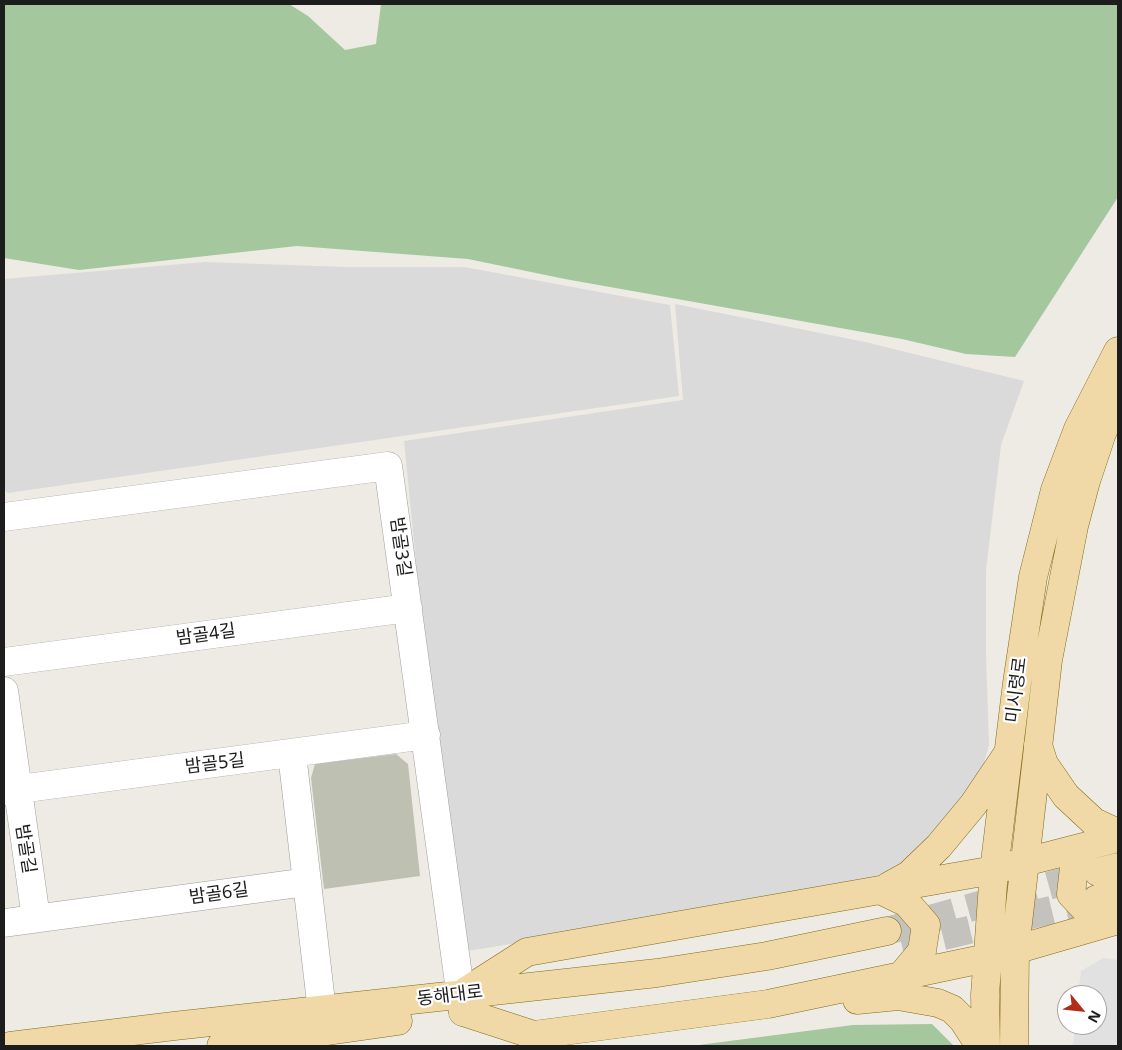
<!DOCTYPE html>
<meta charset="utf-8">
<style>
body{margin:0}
#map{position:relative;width:1122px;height:1050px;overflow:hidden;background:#edebe4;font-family:"Noto Sans",sans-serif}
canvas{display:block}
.frame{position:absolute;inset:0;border:5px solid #1d1d1d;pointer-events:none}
.north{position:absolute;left:1057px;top:985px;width:50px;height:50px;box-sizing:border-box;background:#fff;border:1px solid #a5a5a5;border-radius:50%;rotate:118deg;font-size:14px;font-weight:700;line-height:20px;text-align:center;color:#1d1d1d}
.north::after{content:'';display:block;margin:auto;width:18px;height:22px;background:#b12c19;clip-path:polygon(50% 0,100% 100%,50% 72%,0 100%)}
</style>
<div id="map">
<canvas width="1122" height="1050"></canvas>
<div class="frame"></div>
<div class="north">N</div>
</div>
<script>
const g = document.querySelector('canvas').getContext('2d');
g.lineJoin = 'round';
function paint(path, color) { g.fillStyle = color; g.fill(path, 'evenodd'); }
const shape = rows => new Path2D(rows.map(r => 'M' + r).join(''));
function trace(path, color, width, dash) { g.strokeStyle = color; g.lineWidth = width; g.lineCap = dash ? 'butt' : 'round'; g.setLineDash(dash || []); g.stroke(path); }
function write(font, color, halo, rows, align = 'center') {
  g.font = font + ' "Noto Sans","Noto Sans KR",sans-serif'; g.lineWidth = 4.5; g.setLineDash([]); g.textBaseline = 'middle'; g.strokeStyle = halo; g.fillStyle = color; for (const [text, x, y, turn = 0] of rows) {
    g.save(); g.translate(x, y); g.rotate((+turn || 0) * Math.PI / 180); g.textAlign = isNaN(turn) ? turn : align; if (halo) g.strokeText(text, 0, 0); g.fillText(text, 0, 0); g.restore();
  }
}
paint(shape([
 [205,262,345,267,464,267,670,305,679,396,8,493,4,490,4,279],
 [675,304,865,342,1024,381,1001,445,986,570,986,654,989,745,980,777,935,840,878,885,455,953,404,441,683,400]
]), '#dbdada');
paint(shape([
 [396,754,408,764,420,876,324,889,311,778,315,764]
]), '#bec0b1');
paint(shape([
 [4,4,289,4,308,16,345,50,376,44,381,4,1118,4,1118,197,1015,357,966,354,902,339,565,279,468,259,297,246,79,270,4,258],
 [932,1024,954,1046,691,1046,853,1025]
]), '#a5c79e');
paint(shape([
 [1103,958,1118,960,1118,1046,1073,1046,1075,1025,1097,1025,1097,995,1078,995,1081,971]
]), '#e1e1e1');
trace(shape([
 [887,931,1094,873],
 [902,946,1097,899]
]), '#c3c2bc', 28, [28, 14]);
const minor = shape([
 [4,517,388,466,463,1012],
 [4,662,408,608],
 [4,691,36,918],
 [292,754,322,1011],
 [4,791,426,735],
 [4,923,307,882]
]);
const major = shape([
 [1038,745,1044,764,1066,796,1094,822,1118,833],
 [1086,847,1074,867,1071,894,1089,913,1113,921],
 [1098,872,1118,867],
 [889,886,909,875,939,846,973,805,1006,756],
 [882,891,907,903,926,925,922,951,902,975],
 [1097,899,1118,894],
 [466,991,527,952,994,870,1118,838],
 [857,1000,898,996,938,1003,952,1009,963,1020,980,1046],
 [463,1012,534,1035,768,1004,987,958,1118,920],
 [10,1046,174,1026,657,973,767,956,887,931],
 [221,1046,398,1021],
 [986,1046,985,995,994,870,1017,683,1033,577,1055,490,1078,429,1118,351],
 [1014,1046,1015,949,1048,660,1074,526,1086,481,1102,433,1118,397]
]);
trace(minor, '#9e9e9e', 29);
trace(major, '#836c12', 29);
trace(minor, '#fff', 28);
trace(major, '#f0d9a6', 28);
write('18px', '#1d1d1d', '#fff', [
 ["밤골3길",400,547,82],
 ["밤골4길",206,635,-8],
 ["미시령로",1017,690,-83],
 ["밤골5길",215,764,-7],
 ["밤골길",25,849,81],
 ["밤골6길",219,894,-8],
 ["동해대로",450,996,-7]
]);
</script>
